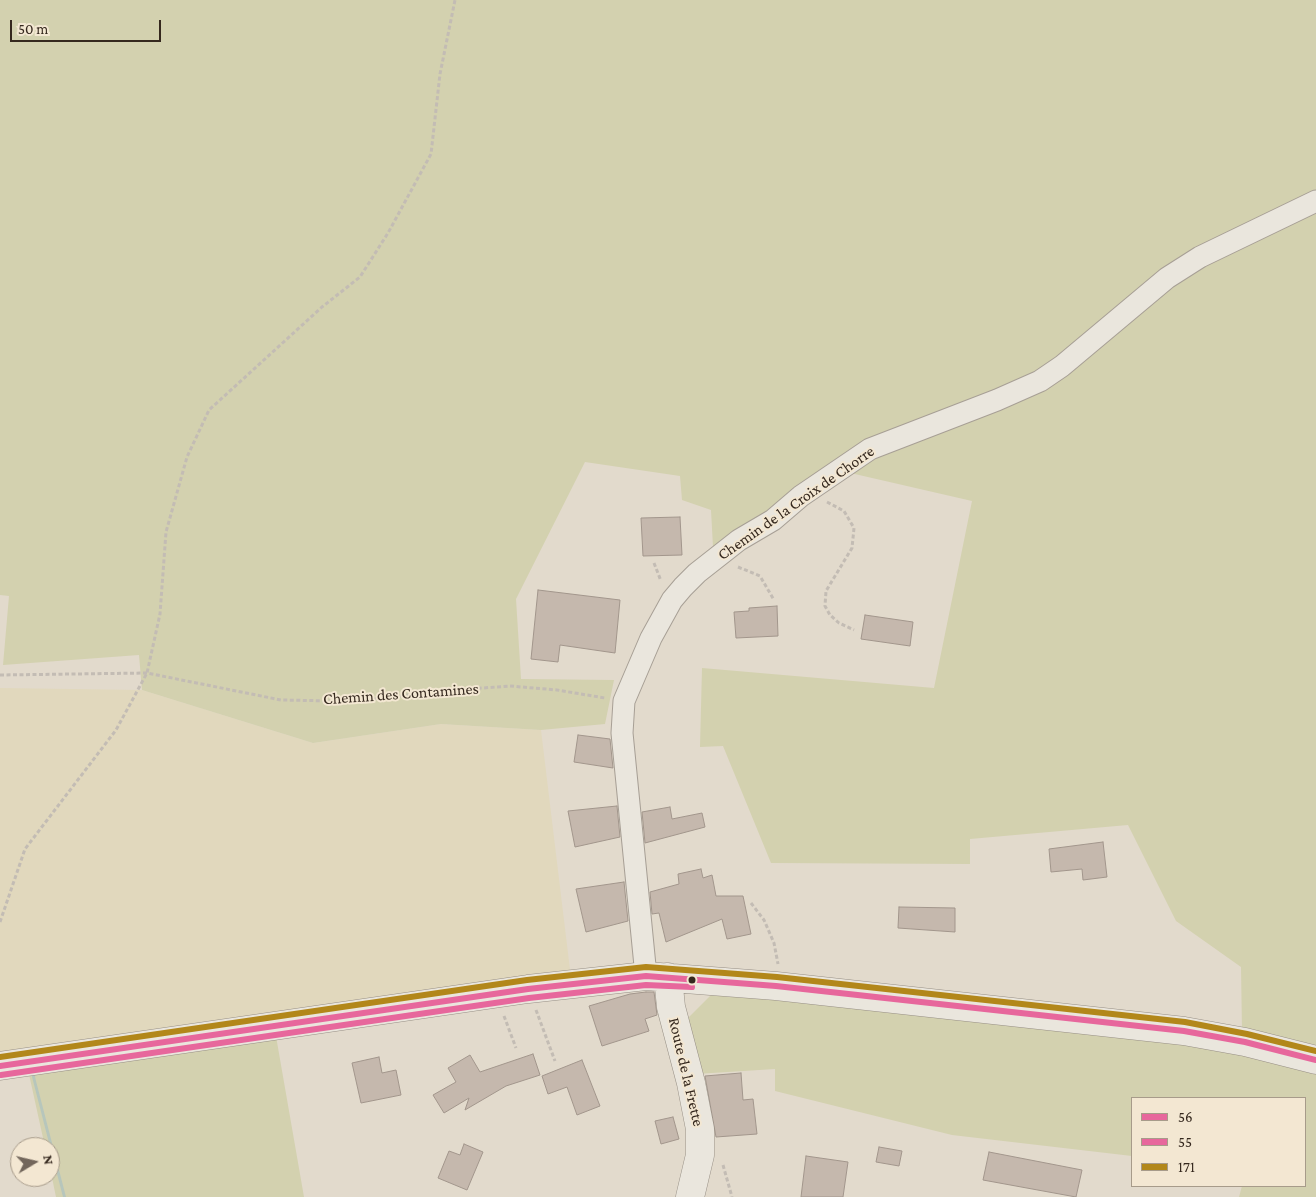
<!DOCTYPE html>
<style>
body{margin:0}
#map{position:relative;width:1316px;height:1197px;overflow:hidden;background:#e2dacc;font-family:"Crimson Pro",serif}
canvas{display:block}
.legend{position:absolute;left:1131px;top:1097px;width:175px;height:90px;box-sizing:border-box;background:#f3e7d2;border:1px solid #a79b8a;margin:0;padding:6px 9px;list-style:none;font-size:15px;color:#35281e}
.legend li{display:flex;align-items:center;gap:10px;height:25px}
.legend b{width:25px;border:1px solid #a79b8a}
.north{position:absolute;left:10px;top:1137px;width:50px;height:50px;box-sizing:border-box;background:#f3e7d2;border:1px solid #a79b8a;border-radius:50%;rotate:81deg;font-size:14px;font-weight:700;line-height:20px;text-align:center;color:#35281e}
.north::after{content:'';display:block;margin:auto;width:18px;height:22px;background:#72665b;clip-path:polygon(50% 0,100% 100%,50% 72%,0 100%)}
.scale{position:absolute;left:10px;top:20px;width:151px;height:22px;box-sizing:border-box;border:2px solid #35281e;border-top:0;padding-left:6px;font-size:15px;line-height:18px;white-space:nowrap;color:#35281e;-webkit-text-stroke:4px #f3e7d2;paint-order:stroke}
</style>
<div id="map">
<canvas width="1316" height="1197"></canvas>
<ul class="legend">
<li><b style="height:6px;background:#e7679c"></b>56</li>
<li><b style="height:6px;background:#e7679c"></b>55</li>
<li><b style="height:6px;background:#b2871a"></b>171</li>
</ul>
<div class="north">N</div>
<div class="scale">50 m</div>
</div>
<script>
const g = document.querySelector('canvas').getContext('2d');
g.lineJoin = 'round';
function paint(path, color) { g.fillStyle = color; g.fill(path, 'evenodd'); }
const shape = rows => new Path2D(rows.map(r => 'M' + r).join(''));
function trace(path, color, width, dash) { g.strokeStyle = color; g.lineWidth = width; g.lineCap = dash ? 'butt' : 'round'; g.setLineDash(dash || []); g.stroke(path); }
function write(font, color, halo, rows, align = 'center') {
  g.font = font + ' "Crimson Pro",serif'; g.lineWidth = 4; g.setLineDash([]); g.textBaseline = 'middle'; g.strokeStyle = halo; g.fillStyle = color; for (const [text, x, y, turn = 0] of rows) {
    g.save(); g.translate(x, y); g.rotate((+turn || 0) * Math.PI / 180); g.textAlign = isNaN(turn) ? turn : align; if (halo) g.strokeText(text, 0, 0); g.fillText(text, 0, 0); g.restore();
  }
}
paint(shape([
 [0,688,142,690,313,743,441,724,541,730,571,978,0,1058]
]), '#e1d8bd');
paint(shape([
 [0,0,1316,0,1316,1197,1239,1197,1242,1186,1305,1186,1305,1098,1132,1098,1132,1156,952,1135,775,1091,775,1069,696,1074,679,1027,717,989,1242,1031,1241,967,1176,921,1128,825,970,839,970,864,771,863,723,746,700,747,702,668,934,688,972,501,833,469,713,547,711,510,682,500,680,476,585,462,516,599,521,679,614,680,605,724,541,730,441,724,313,743,142,690,139,655,3,665,9,596,0,595],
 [273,1019,304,1197,56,1197,50,1168,50,1147,45,1147,25,1056]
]), '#d3d1af');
paint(shape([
 [33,1068,36,1081,66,1197,63,1197,48,1139,30,1069]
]), '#b7c6bc');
const building = shape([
 [680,517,682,555,643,556,641,518,680,517],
 [538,590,620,600,615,653,560,645,558,662,531,659,538,590],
 [777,606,778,636,736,638,734,612,749,611,749,608,777,606],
 [865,615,913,622,910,646,861,639,865,615],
 [578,735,610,739,613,768,574,762,578,735],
 [617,806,620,837,575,847,568,811,617,806],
 [670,807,672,819,702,813,705,827,645,843,642,812,670,807],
 [1103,842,1107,877,1083,880,1082,869,1051,872,1049,849,1103,842],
 [701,869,703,878,712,875,716,896,743,896,751,934,727,939,722,919,666,942,659,913,652,914,650,892,679,884,678,874,701,869],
 [624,882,628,921,586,932,576,889,624,882],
 [899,907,955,908,955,932,898,928,899,907],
 [646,992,654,992,657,1015,645,1019,649,1031,602,1046,589,1006,630,994,646,992],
 [533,1054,540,1075,506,1086,465,1110,469,1098,444,1113,433,1095,456,1082,448,1068,470,1055,480,1072,533,1054],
 [379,1057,382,1073,396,1070,401,1095,361,1103,352,1063,379,1057],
 [582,1060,600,1106,577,1115,567,1087,548,1094,542,1076,582,1060],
 [741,1073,743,1100,753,1099,757,1134,716,1137,705,1076,741,1073],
 [673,1117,679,1139,661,1144,655,1121,673,1117],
 [464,1144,483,1152,467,1190,438,1178,449,1151,460,1155,464,1144],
 [879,1147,902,1151,899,1166,876,1162,879,1147],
 [989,1152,1082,1170,1076,1197,983,1180,989,1152],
 [806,1156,848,1162,843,1197,801,1197,806,1156]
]);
paint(building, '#c5b8ad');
trace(building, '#a2968c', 1);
const street = shape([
 [646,976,622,733,624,701,651,638,672,600,683,587,697,573,739,540,773,520,801,496,870,449,997,400,1040,381,1062,366,1167,278,1200,257,1316,201]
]);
const secondary = shape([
 [668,977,671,1007,691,1083,700,1129,700,1155,690,1197],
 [0,1066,528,989,646,976,776,986,1184,1031,1245,1042,1316,1060]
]);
trace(street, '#a79f95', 23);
trace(secondary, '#978f85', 29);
trace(shape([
 [827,502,844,511,854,528,852,548,826,591,825,606,830,615,839,623,854,630],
 [654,563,661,581],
 [738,567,760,576,774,600],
 [0,675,147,673,281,700,333,701,387,698,428,692,510,686,557,690,605,698],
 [751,903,764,920,774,943,778,964],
 [0,922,25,849,116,730,147,673,160,614,166,532,187,457,209,410,322,307,360,277,388,233,431,154,440,74,455,0],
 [536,1010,555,1061],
 [504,1016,516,1048],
 [723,1165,732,1197]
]), '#c3bcb4', 3, [4, 2.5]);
trace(street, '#eae6dd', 21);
trace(secondary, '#eae6dd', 28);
trace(shape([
 [0,1066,528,989,646,976,776,986,1184,1031,1245,1042,1316,1060]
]), '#e7679c', 6);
trace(shape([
 [1,1075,529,998,646,985,692,987]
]), '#e7679c', 6);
trace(shape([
 [0,1057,527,980,646,967,777,977,1185,1022,1247,1034,1316,1051]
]), '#b2871a', 6);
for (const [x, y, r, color] of [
 [692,980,4.5,"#35281e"]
]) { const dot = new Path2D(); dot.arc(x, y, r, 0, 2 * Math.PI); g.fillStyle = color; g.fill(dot); trace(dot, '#f3e7d2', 2); }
write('16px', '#35281e', '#f3e7d2', [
 ["Chemin de la Croix de Chorre",796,503,-35],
 ["Chemin des Contamines",401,694,-4],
 ["Route de la Frette",686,1072,77]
]);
</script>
